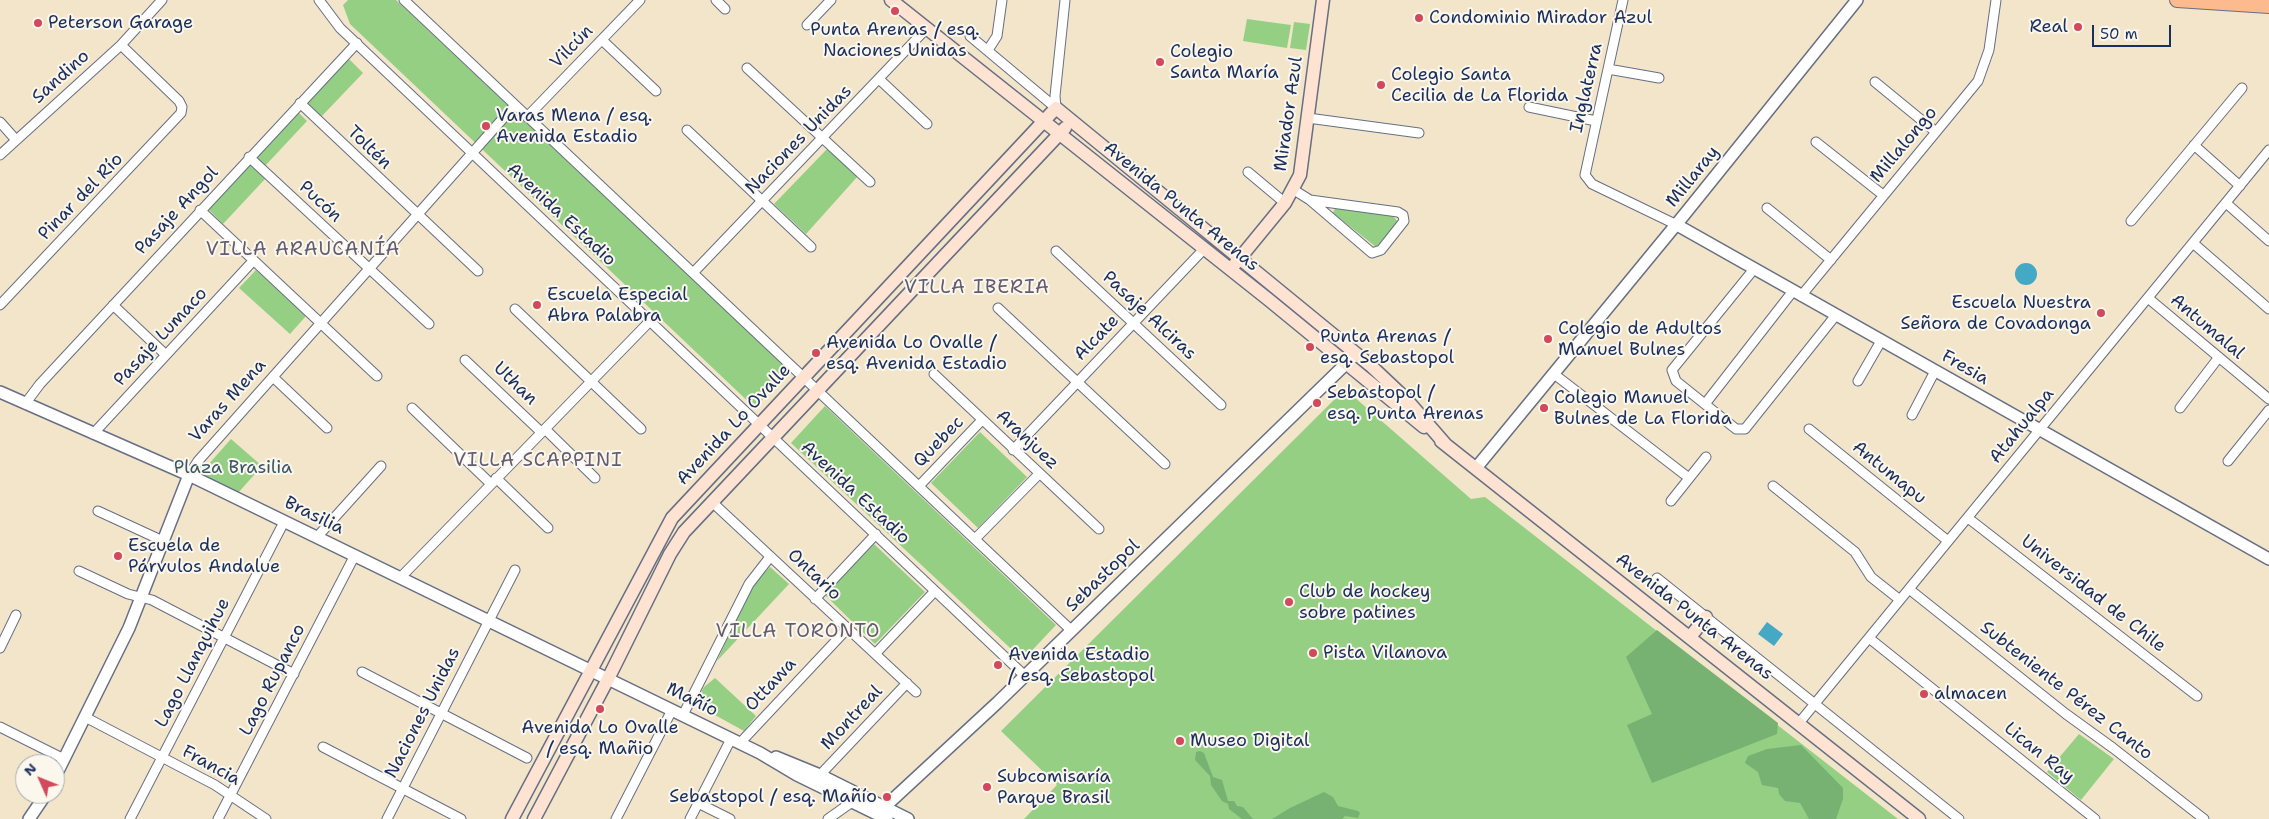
<!DOCTYPE html>
<meta charset="utf-8">
<style>
body{margin:0}
#map{position:relative;width:2269px;height:819px;overflow:hidden;background:#f2e5ca;font-family:"Shantell Sans",sans-serif}
canvas{display:block}
.north{position:absolute;left:15px;top:754px;width:50px;height:50px;box-sizing:border-box;background:#fbf7ec;border:1px solid #a1a7b3;border-radius:50%;rotate:314deg;font-size:14px;font-weight:700;line-height:20px;text-align:center;color:#1b2f5e}
.north::after{content:'';display:block;margin:auto;width:18px;height:22px;background:#d1495b;clip-path:polygon(50% 0,100% 100%,50% 72%,0 100%)}
.scale{position:absolute;left:2092px;top:25px;width:79px;height:22px;box-sizing:border-box;border:2px solid #1b2f5e;border-top:0;padding-left:6px;font-size:15px;line-height:18px;white-space:nowrap;color:#1b2f5e;-webkit-text-stroke:4px #fbf7ec;paint-order:stroke}
</style>
<div id="map">
<canvas width="2269" height="819"></canvas>
<div class="north">N</div>
<div class="scale">50 m</div>
</div>
<script>
const g = document.querySelector('canvas').getContext('2d');
g.lineJoin = 'round';
function paint(path, color) { g.fillStyle = color; g.fill(path, 'evenodd'); }
const shape = rows => new Path2D(rows.map(r => 'M' + r).join(''));
function trace(path, color, width, dash) { g.strokeStyle = color; g.lineWidth = width; g.lineCap = dash ? 'butt' : 'round'; g.setLineDash(dash || []); g.stroke(path); }
function write(font, color, halo, rows, align = 'center') {
  g.font = font + ' "Shantell Sans",sans-serif'; g.lineWidth = 4; g.setLineDash([]); g.textBaseline = 'middle'; g.strokeStyle = halo; g.fillStyle = color; for (const [text, x, y, turn = 0] of rows) {
    g.save(); g.translate(x, y); g.rotate((+turn || 0) * Math.PI / 180); g.textAlign = isNaN(turn) ? turn : align; if (halo) g.strokeText(text, 0, 0); g.fillText(text, 0, 0); g.restore();
  }
}
paint(shape([
 [348,0,396,0,789,370,755,408,350,24,343,5],
 [1247,19,1291,25,1287,48,1243,41],
 [1294,22,1310,24,1306,50,1290,48],
 [347,57,363,73,321,117,305,102],
 [297,111,307,121,265,166,255,156],
 [828,148,858,176,806,234,774,204],
 [249,164,265,179,223,224,207,208],
 [1335,208,1393,216,1398,222,1376,247,1333,213],
 [256,270,306,316,290,334,239,288],
 [1345,389,1471,499,1485,497,1898,819,1024,819,1057,785,1001,731],
 [825,406,1056,625,1023,660,791,443],
 [980,432,1027,477,978,528,931,483],
 [231,439,262,466,238,493,200,474],
 [874,544,925,592,875,644,825,595],
 [770,567,789,584,717,661,752,586],
 [715,678,756,716,744,731,695,704,704,687],
 [2079,734,2114,759,2081,800,2047,772]
]), '#94cf84');
paint(shape([
 [1657,630,1778,723,1777,734,1652,783,1627,725,1652,714,1626,657],
 [1801,745,1843,788,1843,799,1836,819,1809,819,1800,803,1785,801,1779,794,1778,788,1762,785,1758,772,1745,763,1748,756,1767,749],
 [1200,751,1204,753,1213,777,1222,780,1228,801,1234,801,1237,806,1243,807,1253,819,1242,819,1229,809,1228,804,1222,801,1211,785,1210,776,1195,760,1196,752],
 [1324,792,1333,797,1338,806,1358,811,1360,813,1358,818,1345,816,1342,819,1272,819,1290,808]
]), '#77b272');
paint(shape([
 '2015 274a11 11 0 1 1 22 0a11 11 0 1 1-22 0Z',
 [1767,622,1783,634,1774,646,1758,634]
]), '#45a8c5');
const minor = shape([
 [319,0,340,28,1025,676],
 [404,0,1072,631],
 [716,0,725,9],
 [1623,0,1585,175,1592,184,1677,225],
 [807,25,831,0],
 [970,36,1056,108],
 [602,40,656,91],
 [988,50,997,36,1002,0],
 [747,68,870,182],
 [1608,69,1659,78],
 [879,79,927,124],
 [1875,82,1936,132],
 [300,103,478,271],
 [1529,107,1596,121],
 [1056,108,1055,96,1065,0],
 [527,117,640,0],
 [1308,118,1419,133],
 [0,122,16,140],
 [687,130,811,247],
 [1816,142,1883,195],
 [2194,145,2240,186],
 [0,155,121,45,162,0],
 [249,157,429,324],
 [1248,172,1285,203],
 [1294,190,1310,200,1372,253,1381,250,1404,221,1403,215,1398,212,1310,200],
 [2226,203,2269,241],
 [1767,208,1831,260],
 [200,210,377,376],
 [2131,221,2242,88],
 [2193,243,2269,309],
 [1056,251,1221,405],
 [1754,269,1672,370,1676,381,1736,429,1745,429,1836,315],
 [693,273,927,28],
 [1801,296,1978,81,1989,50,1996,0],
 [2148,298,2269,399],
 [0,305,181,113,182,107,179,101,121,45],
 [113,305,166,355],
 [998,308,1165,464],
 [515,309,641,429],
 [465,360,541,432],
 [934,374,1099,529],
 [1554,374,1689,478],
 [273,377,327,428],
 [1858,381,1881,341],
 [25,404,40,384,357,43],
 [1705,404,1793,291],
 [412,408,491,484],
 [2180,408,2219,357],
 [1912,415,1935,371],
 [545,429,595,478],
 [1809,429,1948,541],
 [93,434,253,261],
 [1013,450,1204,249],
 [2228,461,2269,410],
 [189,475,198,461,515,105],
 [496,478,548,528],
 [919,486,982,420],
 [1773,486,1855,552,1871,577,1900,600],
 [1671,501,1706,457],
 [712,502,916,692],
 [98,511,163,541],
 [1968,518,2197,696],
 [317,537,381,466],
 [975,539,1039,474],
 [79,571,128,594,152,600,294,674],
 [400,578,650,321],
 [1657,578,1959,819],
 [1909,589,2066,714,2113,748,2204,819],
 [815,599,876,534],
 [1869,638,2095,819],
 [0,648,16,615],
 [876,653,935,591],
 [362,672,527,758],
 [683,715,749,584,770,557],
 [85,717,215,785,266,819],
 [1799,723,2269,150],
 [0,727,64,759],
 [740,743,847,629],
 [323,747,461,819],
 [820,775,907,683],
 [698,803,730,819],
 [130,819,284,522],
 [218,819,355,555],
 [387,819,515,570],
 [616,819,672,710],
 [690,819,731,739],
 [828,819,852,802]
]);
const tertiary = shape([
 [1677,225,2269,559],
 [0,392,189,475,760,753,797,775,887,819],
 [1476,468,1684,215,1857,0],
 [776,757,820,775,908,819],
 [55,777,129,628,189,475],
 [877,814,997,703,1356,354],
 [29,819,46,794]
]);
const secondary = shape([
 [891,0,1269,300,1424,427],
 [1235,264,1285,203,1300,175,1323,0],
 [1441,441,1919,819],
 [1690,637,1706,617],
 [512,819,672,518,1056,108,1370,365,1406,399,1446,445],
 [534,819,608,679,670,554,684,532,1065,128]
]);
const primary = shape([
 [2177,0,2269,6]
]);
trace(minor, '#666f84', 11);
trace(tertiary, '#666f84', 14);
trace(secondary, '#666f84', 15);
trace(primary, '#666f84', 16);
trace(minor, '#fff', 9);
trace(tertiary, '#fff', 11);
trace(secondary, '#fee3d2', 12);
trace(primary, '#fcba8e', 14);
for (const [x, y, r, color] of [
 [895,11,5,"#d1495b"],
 [1419,18,5,"#d1495b"],
 [38,23,5,"#d1495b"],
 [2078,27,5,"#d1495b"],
 [1160,62,5,"#d1495b"],
 [1381,85,5,"#d1495b"],
 [486,126,5,"#d1495b"],
 [537,305,5,"#d1495b"],
 [2101,313,5,"#d1495b"],
 [1548,339,5,"#d1495b"],
 [1310,347,5,"#d1495b"],
 [816,353,5,"#d1495b"],
 [1317,403,5,"#d1495b"],
 [1544,408,5,"#d1495b"],
 [118,556,5,"#d1495b"],
 [1289,602,5,"#d1495b"],
 [1313,653,5,"#d1495b"],
 [998,665,5,"#d1495b"],
 [1924,694,5,"#d1495b"],
 [600,709,5,"#d1495b"],
 [1180,741,5,"#d1495b"],
 [987,787,5,"#d1495b"],
 [887,797,5,"#d1495b"]
]) { const dot = new Path2D(); dot.arc(x, y, r, 0, 2 * Math.PI); g.fillStyle = color; g.fill(dot); trace(dot, '#fbf7ec', 2); }
write('18px', '#1b2f5e', '#fbf7ec', [
 ["Condominio Mirador Azul",1429,18],
 ["Peterson Garage",48,23],
 ["Real",2068,27,"right"],
 ["Punta Arenas / esq.",895,30,"center"],
 ["Naciones Unidas",895,51,"center"],
 ["Colegio",1170,52],
 ["Santa María",1170,73],
 ["Colegio Santa",1391,75],
 ["Cecilia de La Florida",1391,96],
 ["Varas Mena / esq.",496,116],
 ["Avenida Estadio",496,137],
 ["Escuela Especial",547,295],
 ["Abra Palabra",547,316],
 ["Escuela Nuestra",2091,303,"right"],
 ["Señora de Covadonga",2091,324,"right"],
 ["Colegio de Adultos",1558,329],
 ["Manuel Bulnes",1558,350],
 ["Punta Arenas /",1320,337],
 ["esq. Sebastopol",1320,358],
 ["Avenida Lo Ovalle /",826,343],
 ["esq. Avenida Estadio",826,364],
 ["Sebastopol /",1327,393],
 ["esq. Punta Arenas",1327,414],
 ["Colegio Manuel",1554,398],
 ["Bulnes de La Florida",1554,419],
 ["Escuela de",128,546],
 ["Párvulos Andalue",128,567],
 ["Club de hockey",1299,592],
 ["sobre patines",1299,613],
 ["Pista Vilanova",1323,653],
 ["Avenida Estadio",1008,655],
 ["/ esq. Sebastopol",1008,676],
 ["almacen",1934,694],
 ["Avenida Lo Ovalle",600,728,"center"],
 ["/ esq. Mañio",600,749,"center"],
 ["Museo Digital",1190,741],
 ["Subcomisaría",997,777],
 ["Parque Brasil",997,798],
 ["Sebastopol / esq. Mañío",877,797,"right"]
], 'left');
write('18px', '#1b2f5e', '#fbf7ec', [
 ["Vilcún",572,47,-46],
 ["Sandino",61,77,-42],
 ["Inglaterra",1587,88,-77],
 ["Mirador Azul",1289,114,-82],
 ["Naciones Unidas",799,140,-46],
 ["Millalongo",1904,145,-50],
 ["Toltén",369,148,44],
 ["Millaray",1693,177,-51],
 ["Pinar del Río",81,197,-46],
 ["Pucón",320,202,43],
 ["Avenida Punta Arenas",1181,207,39],
 ["Pasaje Angol",177,211,-47],
 ["Avenida Estadio",561,215,43],
 ["Pasaje Alciras",1149,316,43],
 ["Antumalal",2207,327,40],
 ["Pasaje Lumaco",161,337,-47],
 ["Alcate",1097,338,-46],
 ["Fresia",1965,368,30],
 ["Uthan",515,384,44],
 ["Varas Mena",228,401,-48],
 ["Avenida Lo Ovalle",734,425,-47],
 ["Atahualpa",2022,426,-51],
 ["Aranjuez",1027,440,43],
 ["Quebec",939,442,-46],
 ["Antumapu",1889,473,39],
 ["Avenida Estadio",855,493,43],
 ["Brasilia",314,516,26],
 ["Ontario",814,575,43],
 ["Sebastopol",1103,576,-44],
 ["Universidad de Chile",2093,594,38],
 ["Avenida Punta Arenas",1694,617,38],
 ["Lago Llanquihue",193,663,-63],
 ["Lago Rupanco",273,680,-63],
 ["Ottawa",771,685,-47],
 ["Subteniente Pérez Canto",2066,691,38],
 ["Mañío",692,700,26],
 ["Naciones Unidas",423,713,-63],
 ["Montreal",852,718,-47],
 ["Lican Ray",2039,753,39],
 ["Francia",211,766,29]
]);
write('18px', '#395768', '#fbf7ec', [
 ["Plaza Brasilia",233,468]
]);
g.letterSpacing = '1px';
write('19px', '#625c70', '#fbf7ec', [
 ["VILLA ARAUCANÍA",303,250],
 ["VILLA IBERIA",977,288],
 ["VILLA SCAPPINI",538,461],
 ["VILLA TORONTO",798,632]
]);
g.letterSpacing = '0px';
</script>
